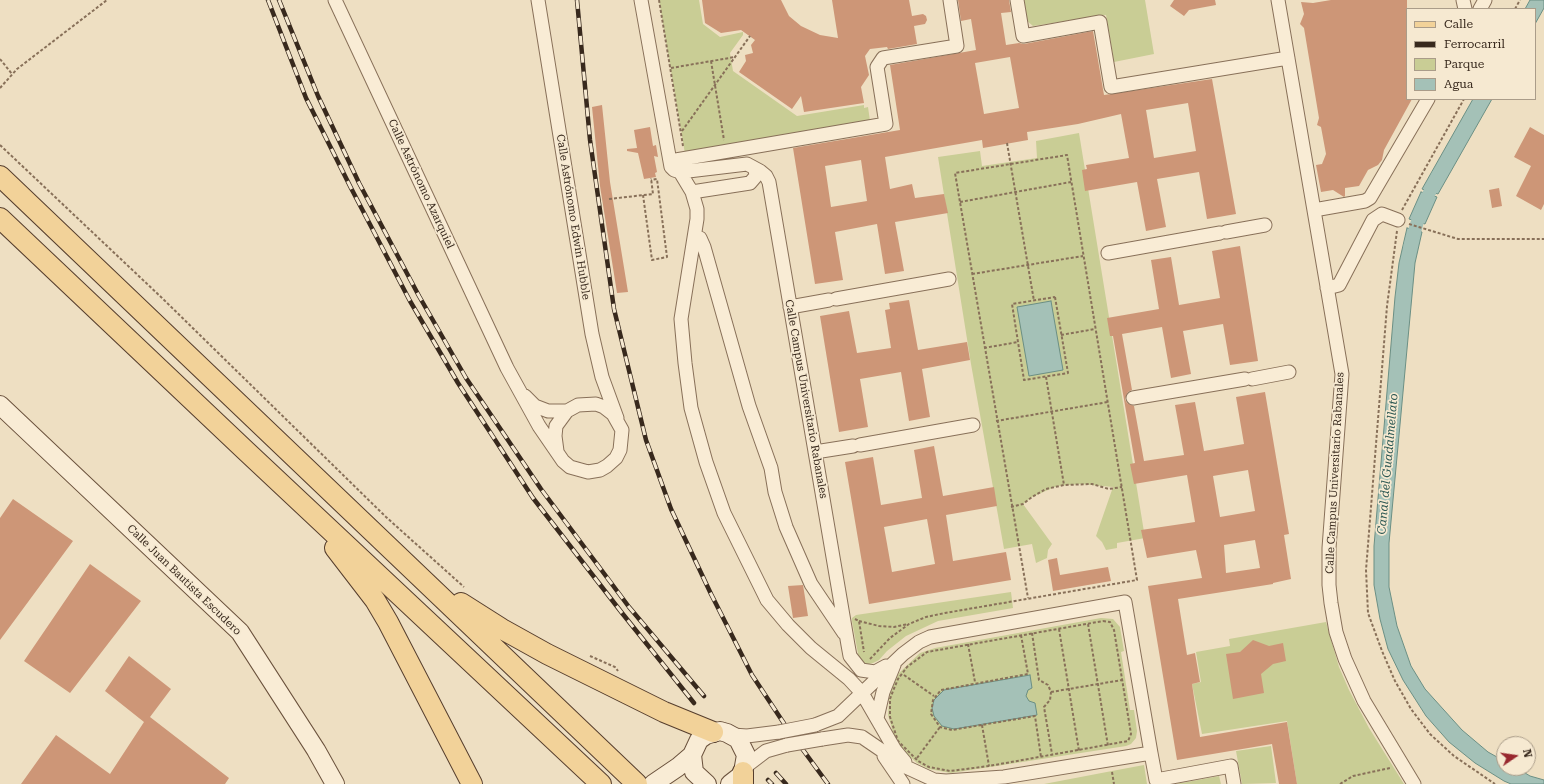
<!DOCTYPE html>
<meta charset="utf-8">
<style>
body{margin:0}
#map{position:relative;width:1544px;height:784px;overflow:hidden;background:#eedfc2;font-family:"Roboto Serif",serif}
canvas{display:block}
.legend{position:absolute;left:1406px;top:8px;width:130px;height:92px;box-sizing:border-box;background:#f6e9d1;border:1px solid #aa9c89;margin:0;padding:5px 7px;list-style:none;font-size:12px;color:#38291d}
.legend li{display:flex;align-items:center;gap:8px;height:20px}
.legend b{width:20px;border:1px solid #aa9c89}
.north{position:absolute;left:1496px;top:736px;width:40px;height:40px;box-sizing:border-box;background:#f6e9d1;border:1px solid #aa9c89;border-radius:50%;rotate:77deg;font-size:11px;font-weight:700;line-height:16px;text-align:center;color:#38291d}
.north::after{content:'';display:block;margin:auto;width:14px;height:18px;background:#98282f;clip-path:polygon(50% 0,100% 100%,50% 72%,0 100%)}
</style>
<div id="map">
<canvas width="1544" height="784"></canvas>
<ul class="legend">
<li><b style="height:5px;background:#f2d299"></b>Calle</li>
<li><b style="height:5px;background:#38291d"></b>Ferrocarril</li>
<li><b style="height:11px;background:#c9cd95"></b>Parque</li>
<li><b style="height:11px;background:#a4c1b7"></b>Agua</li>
</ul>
<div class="north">N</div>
</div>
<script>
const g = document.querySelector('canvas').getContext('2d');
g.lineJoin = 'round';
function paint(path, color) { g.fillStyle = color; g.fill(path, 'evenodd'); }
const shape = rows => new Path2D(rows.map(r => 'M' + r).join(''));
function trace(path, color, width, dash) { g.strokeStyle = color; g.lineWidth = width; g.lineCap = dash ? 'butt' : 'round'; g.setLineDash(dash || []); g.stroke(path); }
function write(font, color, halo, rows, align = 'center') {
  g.font = font + ' "Roboto Serif",serif'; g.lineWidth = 3.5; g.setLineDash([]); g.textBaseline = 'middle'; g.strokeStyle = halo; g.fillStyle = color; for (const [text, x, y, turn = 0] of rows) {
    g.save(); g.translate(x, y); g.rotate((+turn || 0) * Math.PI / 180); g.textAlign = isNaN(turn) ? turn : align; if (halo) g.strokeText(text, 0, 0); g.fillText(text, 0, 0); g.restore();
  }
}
paint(shape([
 [659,0,699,0,703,24,720,37,743,32,743,35,730,53,733,71,797,116,864,105,864,108,868,107,870,121,685,154],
 [1022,0,1145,0,1154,54,1114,62,1106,15,1033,26,1026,20],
 [1079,133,1145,538,1117,543,1117,548,1106,550,1102,542,1096,536,1113,487,1081,484,1057,486,1032,497,1023,504,1052,544,1048,550,1047,558,1036,563,1032,544,1004,549,971,364,938,157,980,151,982,166,1037,158,1036,141],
 [1011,592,1013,608,938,621,906,636,887,651,879,660,873,663,865,665,859,659,852,621,852,618,856,615],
 [1101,618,1113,619,1120,627,1124,651,1121,652,1130,710,1134,710,1137,731,1136,738,1131,744,1126,746,951,773,929,769,917,763,902,749,894,736,888,715,890,691,899,673,920,653,935,648],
 [1326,622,1339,667,1349,690,1369,728,1404,784,1297,784,1287,721,1202,734,1192,684,1201,682,1196,652,1230,646,1229,639],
 [1271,746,1276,783,1242,784,1236,751],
 [1144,765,1147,784,1044,784,1112,771],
 [1219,776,1221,784,1175,784,1187,782]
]), '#c9cd95');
const water = shape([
 [1530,0,1544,0,1544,8,1535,24,1535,9,1525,9,1530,0],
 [1473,99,1492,99,1438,194,1422,189,1473,99],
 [1421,192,1437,197,1425,224,1409,219,1421,192],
 [1407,228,1422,232,1415,263,1389,543,1389,587,1397,626,1411,666,1425,689,1462,730,1488,752,1504,761,1504,768,1517,768,1530,776,1544,780,1544,784,1511,784,1504,781,1475,763,1449,742,1426,716,1403,680,1388,649,1380,619,1374,585,1374,546,1395,297,1399,263,1407,228],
 [1051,301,1063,370,1029,376,1017,307,1051,301],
 [1030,675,1032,688,1028,690,1026,696,1029,701,1035,703,1037,715,954,729,942,726,934,716,932,708,934,700,944,690,1030,675]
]);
paint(water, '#a4c1b7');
trace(water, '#6b8f84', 1);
trace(shape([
 [1410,246,1421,210,1438,175]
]), '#a4c1b7', 13);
paint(shape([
 [702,0,781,0,789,16,801,26,820,35,838,38,832,0,909,0,912,16,923,14,926,16,927,20,925,24,914,26,917,44,888,49,887,47,870,49,865,56,869,75,861,87,864,103,804,112,801,96,792,109,739,72,746,61,745,55,753,53,751,45,755,40,741,30,721,33,705,23],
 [958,0,1009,0,1011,12,1001,13,1006,45,1019,43,1024,44,1093,31,1104,95,1212,79,1236,214,1207,219,1199,172,1157,179,1166,227,1146,231,1137,182,1085,191,1082,170,1087,169,1086,165,1129,158,1121,114,1078,124,1027,132,1028,140,983,148,982,140,885,157,890,189,912,184,915,198,944,194,948,213,895,222,904,271,885,274,877,224,835,232,843,280,815,284,793,148,900,130,890,65,976,50,971,19,961,21],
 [1010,57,1019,108,984,114,975,63],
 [1188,103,1196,151,1154,158,1146,110],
 [861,160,867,201,831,207,825,166],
 [1174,0,1215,0,1216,5,1189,10,1184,16,1170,6],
 [1331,0,1407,0,1407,99,1412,99,1384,150,1382,160,1378,165,1368,170,1359,186,1345,188,1345,196,1344,197,1333,190,1321,192,1316,165,1322,164,1326,154,1321,127,1317,125,1319,118,1304,28,1300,24,1304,14,1301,2,1313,3],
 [602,105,610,182,628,292,617,293,600,186,592,107],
 [650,127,653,146,656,145,658,157,654,156,657,172,655,173,656,177,644,179,638,153,627,151,627,149,637,148,634,130],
 [1530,127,1544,135,1544,204,1541,210,1516,196,1531,166,1514,157],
 [1499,188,1502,206,1492,208,1489,190],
 [1240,246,1258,361,1230,365,1223,324,1183,331,1191,374,1171,378,1162,327,1122,334,1132,390,1128,392,1125,399,1127,403,1134,406,1144,461,1184,455,1175,405,1195,402,1204,451,1244,444,1236,397,1265,392,1289,534,1284,535,1291,579,1273,583,1273,584,1178,599,1187,655,1195,653,1200,682,1192,684,1200,737,1287,722,1297,784,1279,784,1272,744,1177,760,1148,586,1202,578,1196,550,1147,558,1141,530,1195,522,1187,475,1134,484,1130,464,1135,463,1113,336,1110,336,1107,318,1159,309,1151,260,1171,257,1179,305,1220,298,1212,251],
 [1248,470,1255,511,1220,517,1213,476],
 [1255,540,1260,568,1226,573,1224,545],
 [909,300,918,350,967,342,970,360,922,369,930,417,909,421,901,372,860,379,868,427,839,432,820,316,849,311,857,353,891,348,885,310,890,309,889,303],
 [934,446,943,496,994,487,997,506,946,515,953,561,1006,552,1011,580,869,604,845,462,873,457,881,505,922,498,914,450],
 [927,519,935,564,892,572,884,527],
 [13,499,73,541,0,640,0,518],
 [1057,558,1060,575,1108,567,1111,581,1053,591,1048,560],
 [90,564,141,601,70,693,24,661],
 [803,585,808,616,793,618,788,586],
 [1253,640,1269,646,1283,643,1286,661,1273,664,1261,674,1264,693,1233,699,1226,654,1240,652],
 [129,656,171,689,150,717,229,778,225,784,21,784,56,735,110,774,144,722,105,691]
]), '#cd9677');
const street = shape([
 [335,0,507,368,539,426,563,461,570,467,588,472,600,470,607,466,616,458,620,450,622,430,613,414,604,407,596,404,578,405,567,411,556,426,555,436,557,451],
 [538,0,592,334,602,377,617,418],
 [641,0,671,167,674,170,680,172,747,164,760,171,766,176,769,182,848,645,850,656,861,670,875,672,886,666],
 [1017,0,1023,36,1100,22,1111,87,1288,58],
 [1278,0,1342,374,1329,548,1329,585,1331,603,1336,632,1345,659,1364,701,1414,784],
 [1463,0,1465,9],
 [1480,9,1485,0],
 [670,161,886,124,877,67,883,58,957,46,950,0],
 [680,172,692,192,697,209,697,219,681,319,685,363,691,408,706,462,724,513,767,600,788,625,811,648,849,679,862,693,895,750,905,762],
 [692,192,750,183,756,176,755,169],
 [1314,210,1365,201,1370,198,1428,99],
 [1226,232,1265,225],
 [694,240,697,237,700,238,704,247,749,406,771,468,775,492,786,527,811,584,844,633],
 [1108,253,1220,233],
 [1327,288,1339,285,1373,220,1382,214,1398,220],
 [836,299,949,279],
 [790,307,829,300],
 [1252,379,1289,372],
 [525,396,535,406,548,411,567,411],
 [1133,398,1245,379],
 [860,445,973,425],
 [815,452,853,446],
 [877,718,883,692,894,665],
 [815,725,838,716,903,654,919,642,930,637,1125,602,1151,753,1004,777,946,781,934,780,906,767,862,737,848,735,822,739],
 [733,735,747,736,779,732],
 [1151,753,1156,780,1231,766,1234,784],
 [884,756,903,784],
 [745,767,766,751,787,745]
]);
const secondary = shape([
 [0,405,240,632,316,750,335,784],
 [653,784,678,767,692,755],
 [707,784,694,772,692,755,699,740,706,735,720,731,727,733,738,739,746,755,743,772,739,777,730,784]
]);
const primary = shape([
 [0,176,637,784],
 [0,218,246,451,601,784],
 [335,548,375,600,388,622,472,784],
 [461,603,502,629,547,654,664,712,713,732],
 [743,784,743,772]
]);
trace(street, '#887059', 15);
trace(secondary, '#6a513c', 20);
trace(primary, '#563e2d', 22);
trace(shape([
 [659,0,683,146],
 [1515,9,1520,0],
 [0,59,12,74],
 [711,61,724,140],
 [671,68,735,57],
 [0,88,17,69,107,0],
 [682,131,750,36],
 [1007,143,1034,301],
 [0,145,161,297,386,517,464,587],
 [643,195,652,260,667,257,657,179,651,180],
 [609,199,653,194,651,178],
 [960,202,1071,182],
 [1402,210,1464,99],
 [1409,224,1458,239,1544,239],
 [1397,231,1387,306,1366,570,1368,613,1382,651,1395,681,1411,709,1430,734,1454,756,1495,784],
 [972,274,1083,256],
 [1055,297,1068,373,1024,380,1012,304,1055,297],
 [1061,335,1095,329],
 [984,348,1018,342],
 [1046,377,1064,485],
 [996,421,1108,402],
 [1011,507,1023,504,1032,497,1046,489,1064,485,1092,484,1109,489,1122,487],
 [855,619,859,621,864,652],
 [859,621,879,626,894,627,908,624],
 [1103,621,1110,622,1114,630,1131,734,1128,741,989,766,950,771,929,767,918,761,898,741,890,717,890,699,893,691,898,679,907,667,927,652,1103,621],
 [1088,624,1108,746],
 [1059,629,1079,751],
 [1032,633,1039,680,1048,685,1051,692,1050,700,1044,707,1052,754],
 [1021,635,1028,674,941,690,933,700,931,714,940,727,952,730,1035,716,1041,757],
 [968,644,975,682],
 [590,656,615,667,618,671],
 [870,659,890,638,909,624,926,617,945,613,1137,580,1067,155,955,173,1028,598],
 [904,675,934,696],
 [1051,692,1122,680],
 [982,725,989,766],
 [917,758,940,727],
 [1112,772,1114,784],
 [1340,784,1353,776,1390,768]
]), '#887059', 2, [3, 2]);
trace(street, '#f9ecd5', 13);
trace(secondary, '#f9ecd5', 18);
trace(primary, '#f2d299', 20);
const rail = shape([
 [268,0,306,98,351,188,410,301,458,383,533,498,622,613,694,703],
 [279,0,318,96,359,183,419,296,466,378,541,489,629,607,704,696],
 [577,0,590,140,614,309,646,440,671,509,711,594,752,675,787,728,828,784],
 [776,773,786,784],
 [768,780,772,784]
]);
trace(rail, '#38291d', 4.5);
trace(rail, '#f6e9d1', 3, [9]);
const streetBridge = shape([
 [779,732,815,725],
 [787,745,822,739]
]);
trace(streetBridge, '#887059', 15, []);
trace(streetBridge, '#f9ecd5', 13);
write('11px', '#38291d', '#f6e9d1', [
 ["Calle Astrónomo Azarquiel",421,184,65],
 ["Calle Astrónomo Edwin Hubble",573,217,81],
 ["Calle Campus Universitario Rabanales",806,399,80],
 ["Calle Campus Universitario Rabanales",1335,473,-87],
 ["Calle Juan Bautista Escudero",184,580,44]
]);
write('italic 12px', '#2c5853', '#f6e9d1', [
 ["Canal del Guadalmellato",1388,464,-85]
]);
</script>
